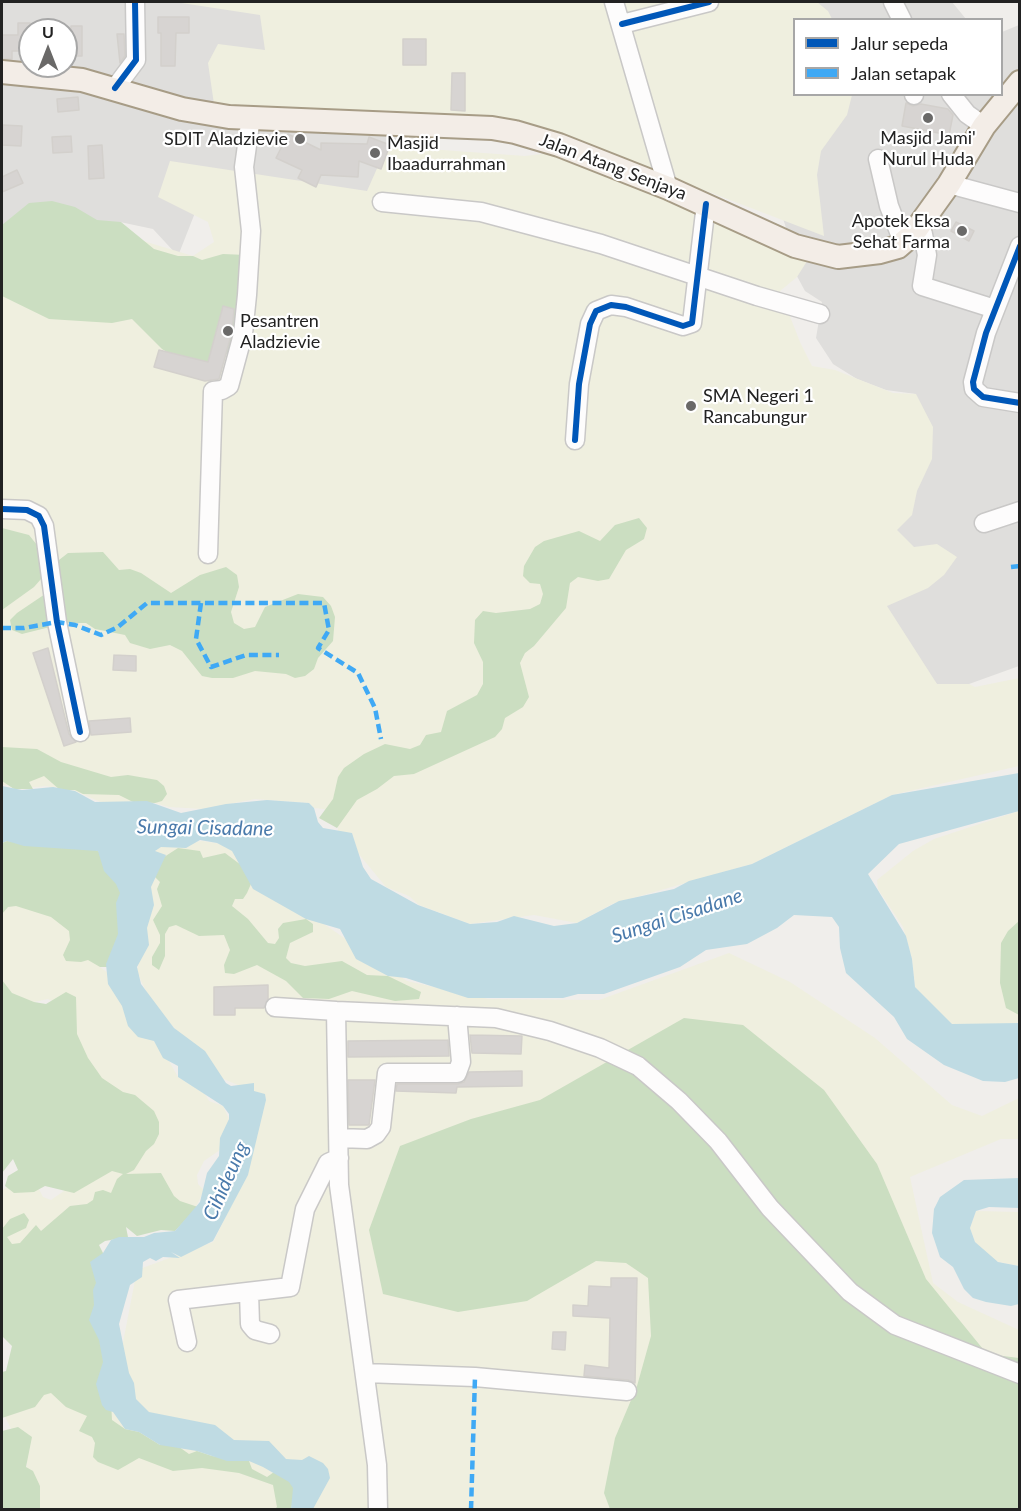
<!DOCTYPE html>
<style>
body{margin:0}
#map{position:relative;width:1021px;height:1511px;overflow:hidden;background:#f0eeeb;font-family:Lato,sans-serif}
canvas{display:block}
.frame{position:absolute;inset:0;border:3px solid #222;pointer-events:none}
.legend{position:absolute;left:793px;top:18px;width:210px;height:78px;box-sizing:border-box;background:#fff;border:2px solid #a7a7a7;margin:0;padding:8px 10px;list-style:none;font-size:18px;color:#222}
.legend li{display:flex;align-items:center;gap:12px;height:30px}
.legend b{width:30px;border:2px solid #a7a7a7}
.north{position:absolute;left:18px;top:18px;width:60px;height:60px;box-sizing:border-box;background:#fff;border:2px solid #a7a7a7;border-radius:50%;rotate:0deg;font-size:16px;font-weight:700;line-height:24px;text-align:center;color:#222}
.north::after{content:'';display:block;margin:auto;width:21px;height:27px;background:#6a6968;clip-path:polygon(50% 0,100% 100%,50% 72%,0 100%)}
</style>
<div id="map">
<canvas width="1021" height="1511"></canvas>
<div class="frame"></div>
<ul class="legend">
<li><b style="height:8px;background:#0057b8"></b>Jalur sepeda</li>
<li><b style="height:8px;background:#3fa9f5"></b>Jalan setapak</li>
</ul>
<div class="north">U</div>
</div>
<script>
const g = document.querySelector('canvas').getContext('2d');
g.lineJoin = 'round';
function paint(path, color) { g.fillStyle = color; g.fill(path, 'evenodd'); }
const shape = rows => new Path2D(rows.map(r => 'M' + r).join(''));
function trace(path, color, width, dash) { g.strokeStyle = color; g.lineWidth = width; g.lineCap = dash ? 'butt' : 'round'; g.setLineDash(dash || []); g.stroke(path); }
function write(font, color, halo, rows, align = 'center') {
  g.font = font + ' Lato,sans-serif'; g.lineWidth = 4.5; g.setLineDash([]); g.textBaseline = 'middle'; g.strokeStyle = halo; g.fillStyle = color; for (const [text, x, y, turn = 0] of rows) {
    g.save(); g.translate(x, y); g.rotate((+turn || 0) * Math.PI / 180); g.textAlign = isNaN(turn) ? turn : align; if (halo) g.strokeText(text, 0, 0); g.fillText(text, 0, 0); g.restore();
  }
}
paint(shape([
 [2,2,247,2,398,128,395,194,202,195,178,256,153,229,120,222,2,262],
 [30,30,66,30,66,66,30,66],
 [816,2,952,2,966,19,822,19],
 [1019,25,1019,666,969,684,937,684,863,624,916,394,886,390,857,379,833,364,816,338,822,302,805,291,791,265,788,234,778,203,835,95,1002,94,1002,32]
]), '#dfdedc');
paint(shape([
 [175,2,817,2,828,11,832,19,794,20,794,94,852,95,847,115,821,151,817,175,824,236,618,157,513,126,214,104,208,63,218,44,265,50,260,15],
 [387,146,525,156,549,153,809,258,797,277,780,291,800,342,812,366,835,370,893,393,916,394,933,427,932,459,917,491,912,515,897,530,914,547,937,544,957,557,944,575,928,588,887,606,937,684,969,684,975,687,1019,678,1019,766,892,795,752,864,612,904,577,923,534,915,470,924,419,905,409,896,386,887,358,853,352,833,338,832,338,823,324,809,314,808,309,803,255,799,204,809,169,807,155,803,103,803,75,791,46,786,14,789,8,785,2,785,2,275,140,240,193,256,214,242,208,222,158,197,170,161,367,191],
 [1019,811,1020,1015,1017,1024,957,1035,915,987,912,959,903,927,878,889,877,880,913,851,934,839],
 [202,841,222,844,242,852,321,922,407,981,488,999,599,1000,729,953,790,982,875,1038,952,1105,982,1116,1019,1098,1019,1139,1001,1139,910,1177,933,1283,958,1302,1019,1330,1019,1509,24,1509,27,1460,2,1411,50,1380,108,1420,137,1270,213,1242,248,1172,264,1096,219,1077,152,1004,137,972,156,847],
 [54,900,100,967,108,973,148,1034,157,1045,171,1053,169,1061,178,1077,205,1094,209,1101,223,1106,229,1119,220,1150,204,1161,197,1175,198,1184,204,1190,194,1211,117,1193,2,1253,2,1190,31,1174,43,1197,51,1200,64,1191,79,1090,67,1008,48,999,34,1002,2,1001,2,907],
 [976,1211,1019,1212,1019,1266,989,1260,975,1242,970,1228]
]), '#efefdf');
paint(shape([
 [52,201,75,207,97,220,121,222,154,249,178,256,193,256,202,260,223,254,246,255,237,346,221,358,202,367,181,361,162,349,132,319,112,323,49,319,2,296,2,225,29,203],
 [639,518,647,528,644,539,626,550,609,579,598,581,578,577,570,583,566,608,534,646,525,653,520,663,529,697,523,707,505,718,502,729,495,737,414,774,394,776,377,789,357,800,337,828,319,818,333,799,338,777,344,768,364,754,385,744,410,749,420,745,426,735,441,732,447,711,477,695,483,684,483,662,474,643,475,620,483,611,496,613,530,609,540,604,543,594,540,584,530,583,523,576,524,566,535,547,544,541,579,531,600,541,615,525],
 [2,528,29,535,37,545,45,568,41,579,34,587,2,610],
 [103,552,119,570,130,569,141,573,171,593,200,575,226,567,237,575,239,587,231,612,234,623,244,629,255,627,265,607,298,594,323,597,331,606,335,617,333,641,318,658,314,669,305,676,295,678,286,674,255,671,233,678,212,678,202,676,182,651,170,645,150,649,130,643,125,635,95,629,86,623,66,623,22,634,12,630,10,620,17,613,54,588,61,578,55,570,59,560,68,553],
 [2,747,37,749,61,762,111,777,128,775,157,780,164,786,167,794,162,801,155,803,133,802,119,795,83,794,75,790,60,790,44,776,29,782,33,789,14,789,2,781],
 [7,841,87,845,103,854,122,881,121,929,108,967,100,967,88,960,81,962,66,961,63,955,70,940,69,931,51,917,16,906,8,907,2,914,2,843],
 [178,848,200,851,203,858,225,853,241,865,249,866,254,877,247,893,243,899,235,899,232,906,248,919,268,943,275,944,279,938,278,929,283,923,306,919,313,924,313,932,290,943,286,958,291,963,305,966,342,961,367,975,388,976,421,992,419,999,395,1001,352,991,329,999,303,998,286,981,257,965,234,974,225,973,224,965,230,950,224,935,199,936,176,925,169,927,165,934,165,956,159,970,152,965,152,957,160,943,160,935,153,920,162,906,157,889,160,882,154,876,158,861],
 [1019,921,1020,921,1019,1015,1006,1008,1000,983,1001,943,1008,931],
 [2,980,12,993,34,1002,46,1004,66,992,76,997,77,1034,88,1058,102,1078,123,1092,135,1095,154,1111,159,1122,159,1134,154,1144,146,1151,134,1170,126,1174,161,1173,174,1196,180,1201,198,1207,175,1231,161,1230,137,1236,126,1227,128,1237,105,1241,99,1245,103,1253,112,1420,125,1429,139,1432,160,1445,175,1444,189,1454,197,1451,212,1456,249,1461,252,1469,267,1477,274,1472,293,1473,294,1496,291,1509,275,1509,277,1507,273,1485,239,1473,202,1468,173,1471,139,1458,118,1470,98,1462,93,1457,95,1443,92,1437,79,1431,87,1416,66,1407,51,1393,44,1395,35,1407,2,1418,2,1372,6,1371,12,1346,2,1336,2,1229,10,1219,24,1213,29,1220,26,1228,7,1237,12,1244,20,1243,36,1225,41,1231,70,1206,87,1204,93,1200,95,1192,103,1190,111,1193,117,1179,123,1174,112,1171,74,1193,45,1186,34,1192,14,1193,5,1186,8,1176,18,1170,13,1159,2,1173],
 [684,1018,743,1025,824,1090,877,1164,926,1279,987,1354,1019,1358,1019,1509,610,1509,604,1493,615,1438,637,1386,651,1336,648,1278,626,1263,596,1261,527,1301,458,1312,383,1294,369,1230,400,1146,471,1119,540,1100],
 [18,1427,32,1437,26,1467,33,1471,40,1486,40,1509,2,1509,2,1431]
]), '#cbdec1');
paint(shape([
 [1019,773,1019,811,899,844,868,874,906,936,912,959,915,987,952,1024,1019,1023,1019,1078,1005,1082,983,1081,944,1065,907,1039,894,1017,846,973,840,948,839,927,832,917,794,915,777,928,747,944,706,950,680,967,604,994,578,994,563,998,468,998,406,978,388,976,356,959,340,929,306,919,253,889,232,851,217,843,200,840,186,848,161,847,155,851,166,855,151,887,154,905,147,928,149,945,137,967,141,984,174,1028,205,1051,226,1083,231,1086,254,1083,254,1091,265,1094,266,1100,248,1175,213,1241,181,1257,171,1252,180,1258,163,1257,156,1261,150,1258,143,1262,142,1277,130,1285,119,1324,129,1373,134,1383,136,1399,149,1412,215,1425,234,1440,269,1441,286,1459,302,1460,309,1456,323,1463,328,1469,330,1478,313,1509,291,1509,293,1488,289,1482,263,1467,249,1461,227,1461,197,1451,160,1445,139,1432,125,1429,113,1412,106,1410,102,1405,96,1384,103,1362,99,1340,89,1320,94,1305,93,1290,96,1283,90,1262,103,1253,111,1240,119,1237,144,1237,154,1233,175,1231,200,1202,207,1173,219,1156,220,1138,229,1119,229,1114,223,1106,178,1077,178,1066,163,1058,154,1041,138,1037,128,1026,122,1006,108,984,106,964,118,934,116,903,120,893,116,884,104,871,98,851,24,846,7,841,2,843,2,786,22,790,53,787,75,791,95,802,147,801,181,813,226,804,267,800,309,803,314,808,318,822,323,828,352,833,363,867,371,879,418,905,470,924,497,922,514,916,554,926,577,923,619,901,674,889,689,881,752,864,892,795],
 [1019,1178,1019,1208,989,1207,976,1211,970,1228,975,1242,998,1262,1019,1266,1019,1304,1011,1306,986,1302,973,1298,964,1289,953,1267,940,1257,932,1233,934,1209,940,1197,964,1180]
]), '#bfdbe3');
const building = shape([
 [158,17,189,17,189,33,176,33,175,66,161,66,161,33,158,33,158,17],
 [18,23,30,23,30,51,12,51,12,59,2,59,2,35,18,35,18,23],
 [71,26,82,26,82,56,71,56,71,26],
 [117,34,124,34,125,56,120,63,117,34],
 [403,39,426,39,426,65,403,65,403,39],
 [452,73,465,73,465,111,451,110,452,73],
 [78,97,79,110,58,112,57,99,78,97],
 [906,103,913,106,921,104,948,109,953,115,949,135,902,126,906,103],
 [3,125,22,126,21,146,2,145,3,125],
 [288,134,321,150,321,143,367,144,369,137,390,145,381,169,359,161,358,177,321,175,316,187,298,178,302,170,276,158,288,134],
 [71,136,72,152,53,153,52,137,71,136],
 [102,145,104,178,89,179,88,146,102,145],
 [17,170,23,183,2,192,2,177,17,170],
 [956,222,974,231,969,241,951,231,956,222],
 [223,306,234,309,232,332,219,379,205,381,154,367,159,350,208,362,223,306],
 [48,648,69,734,76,742,64,746,33,653,48,648],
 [114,655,136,656,136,671,113,670,114,655],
 [130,718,131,732,91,735,89,721,130,718],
 [268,985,268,999,264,1008,235,1008,235,1015,214,1015,214,987,268,985],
 [470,1035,522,1036,521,1054,472,1053,470,1035],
 [448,1040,449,1056,348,1057,348,1041,448,1040],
 [522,1071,522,1086,457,1087,456,1093,396,1091,397,1084,458,1084,464,1082,469,1072,522,1071],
 [348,1080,375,1080,369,1125,349,1125,348,1080],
 [611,1278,637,1278,635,1383,628,1380,584,1376,585,1365,609,1368,610,1318,573,1316,573,1305,588,1306,589,1286,611,1287,611,1278],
 [553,1332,566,1332,565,1350,552,1349,553,1332]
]);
paint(building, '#d7d4d2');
trace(building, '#d3d0cc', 1.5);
const minor = shape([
 [614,2,668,188],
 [893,2,902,20],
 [622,24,709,2],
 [115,88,136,60,135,2],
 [951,94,967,114,984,126],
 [914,95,914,94],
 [878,159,889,206,903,242],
 [949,184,1020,203],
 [382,202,481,212,601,244,757,296,820,314],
 [921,224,927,255,922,286,995,309],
 [1020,246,986,333,973,382,974,389,983,397,1020,403],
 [575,440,579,384,590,324,596,311,611,305,626,307,683,326,692,323,706,204],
 [2,509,27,510,39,516,44,526,57,622,80,732],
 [984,523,1020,511],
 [208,554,213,391,222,390,229,386,243,334,247,295,251,231,244,167,251,117],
 [275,1007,336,1011],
 [339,1138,367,1139,376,1134,381,1127,387,1073,457,1073,461,1062,457,1016],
 [249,1292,250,1324,255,1330,270,1334],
 [187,1342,178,1300,290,1287,305,1209,328,1163,339,1158],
 [365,1373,475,1377,627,1391],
 [378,1510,377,1465,339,1185,336,1011,496,1018,550,1031,600,1048,638,1066,679,1101,718,1141,770,1208,850,1292,895,1325,1020,1374]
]);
const major = shape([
 [2,72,82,80,182,109,229,117,492,128,515,132,559,145,668,188,795,246,838,257,880,252,898,247,913,234,949,184,984,126,1020,82]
]);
trace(minor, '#c9c8c7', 21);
trace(major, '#a79c86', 26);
trace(minor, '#fdfcfc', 18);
trace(major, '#f3ede7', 22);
trace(shape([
 [1011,567,1020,566],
 [201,603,196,639,211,667,246,655,279,655],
 [2,628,24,628,57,622,75,625,101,635,118,627,147,603,324,603,329,630,318,648,358,673,375,708,381,739],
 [471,1510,475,1377]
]), '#3fa9f5', 4.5, [9, 4.5]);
trace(shape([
 [622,24,709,2],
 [115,88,136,60,135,2],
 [1020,246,986,333,973,382,974,389,983,397,1020,403],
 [575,440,579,384,590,324,596,311,611,305,626,307,683,326,692,323,706,204],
 [2,509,27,510,39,516,44,526,57,622,80,732]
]), '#0057b8', 6);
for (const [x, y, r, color] of [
 [928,118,6,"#6a6968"],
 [300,139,6,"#6a6968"],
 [375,153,6,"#6a6968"],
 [962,231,6,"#6a6968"],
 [228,331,6,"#6a6968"],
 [691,406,6,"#6a6968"]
]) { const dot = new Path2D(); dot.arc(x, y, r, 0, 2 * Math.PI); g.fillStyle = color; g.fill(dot); trace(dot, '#fff', 2); }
write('18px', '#222', '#fff', [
 ["Masjid Jami'",928,138,"center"],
 ["Nurul Huda",928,159,"center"],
 ["SDIT Aladzievie",288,139,"right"],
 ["Masjid",387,143],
 ["Ibaadurrahman",387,164],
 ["Apotek Eksa",950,221,"right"],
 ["Sehat Farma",950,242,"right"],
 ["Pesantren",240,321],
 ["Aladzievie",240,342],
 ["SMA Negeri 1",703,396],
 ["Rancabungur",703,417]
], 'left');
write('18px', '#222', '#fff', [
 ["Jalan Atang Senjaya",613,167,21]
]);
write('italic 20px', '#4a7aab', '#fff', [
 ["Sungai Cisadane",205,828,1],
 ["Sungai Cisadane",677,916,-18],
 ["Cihideung",226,1181,-66]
]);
</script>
